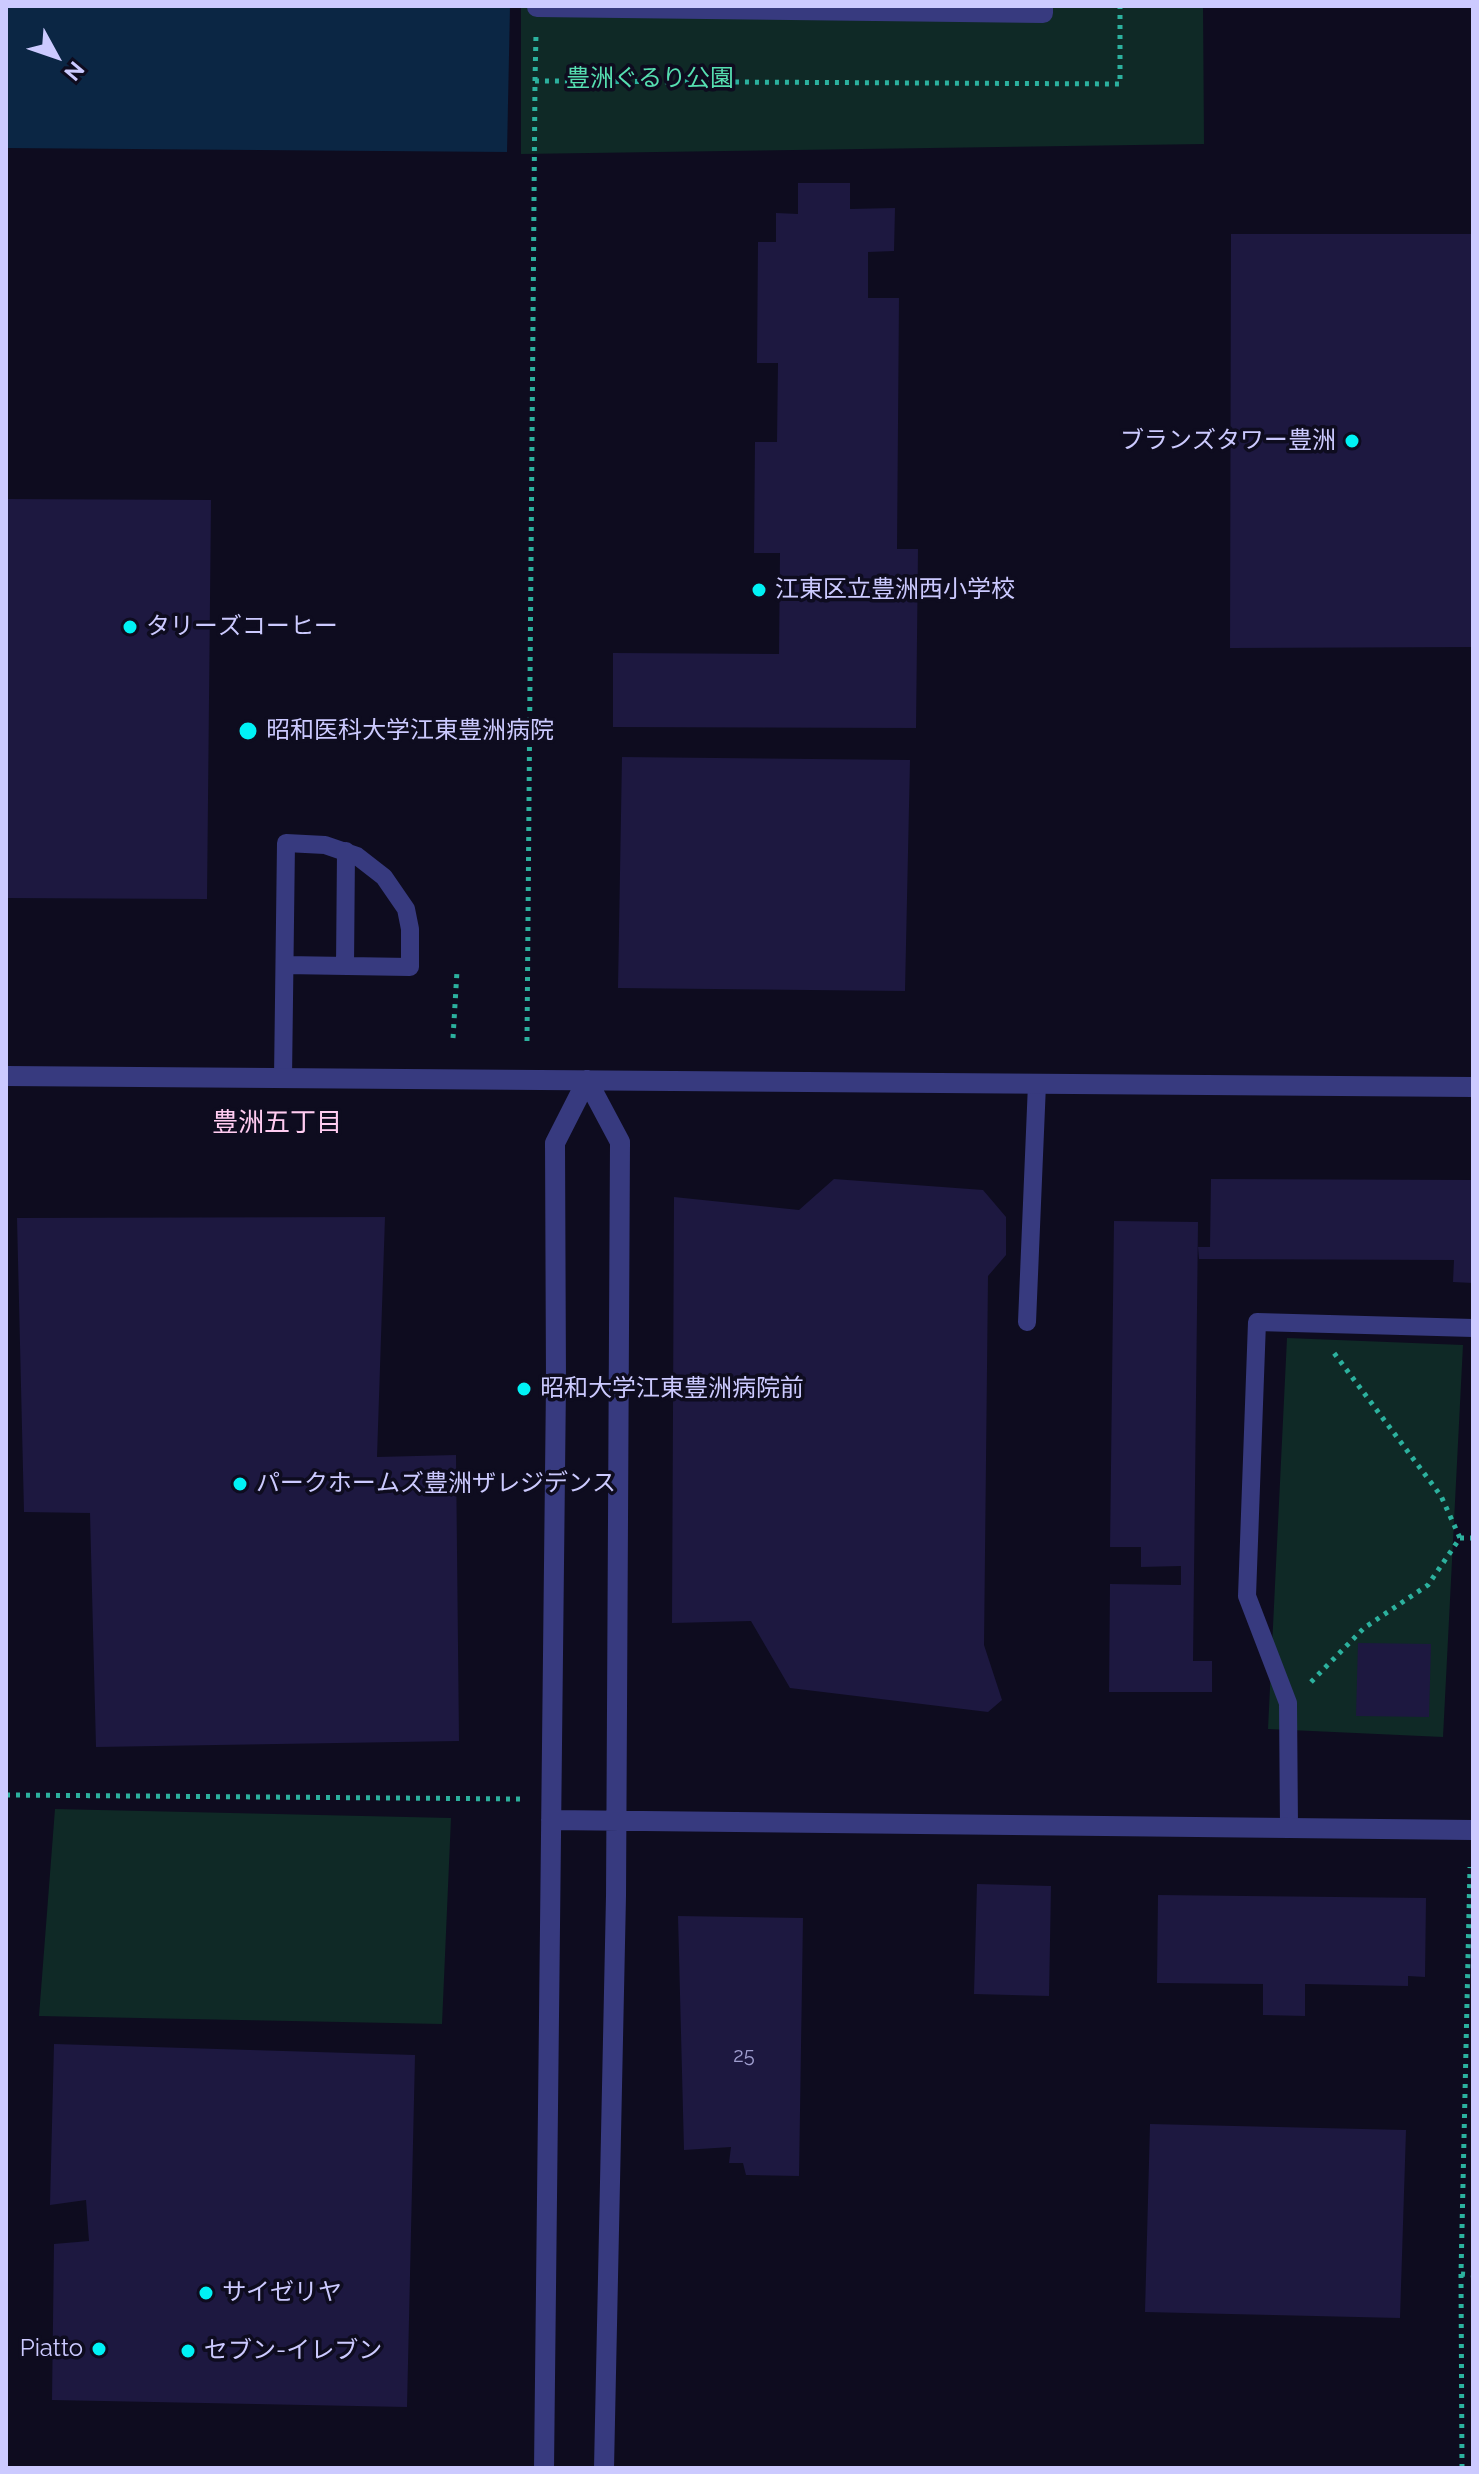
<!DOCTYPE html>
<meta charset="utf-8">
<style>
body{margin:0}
#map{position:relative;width:1479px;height:2474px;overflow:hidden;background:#0e0c1f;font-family:Raleway,sans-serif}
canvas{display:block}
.frame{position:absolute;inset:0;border:8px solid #cccaff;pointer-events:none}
.north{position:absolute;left:16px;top:16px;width:80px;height:80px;-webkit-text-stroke:6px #0e0c1f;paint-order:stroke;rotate:130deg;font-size:22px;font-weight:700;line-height:32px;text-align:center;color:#cccaff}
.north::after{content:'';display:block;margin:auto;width:28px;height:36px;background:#cccaff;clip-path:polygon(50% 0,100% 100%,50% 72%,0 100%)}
</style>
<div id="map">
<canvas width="1479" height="2474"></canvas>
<div class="frame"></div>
<div class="north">N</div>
</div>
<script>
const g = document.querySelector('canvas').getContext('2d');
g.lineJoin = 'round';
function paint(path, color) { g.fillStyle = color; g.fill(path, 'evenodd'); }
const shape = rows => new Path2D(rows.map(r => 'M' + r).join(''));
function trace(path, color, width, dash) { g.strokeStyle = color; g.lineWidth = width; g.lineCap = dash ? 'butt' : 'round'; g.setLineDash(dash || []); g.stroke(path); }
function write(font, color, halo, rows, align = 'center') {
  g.font = font + ' Raleway,"Noto Sans JP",sans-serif'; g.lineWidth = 7; g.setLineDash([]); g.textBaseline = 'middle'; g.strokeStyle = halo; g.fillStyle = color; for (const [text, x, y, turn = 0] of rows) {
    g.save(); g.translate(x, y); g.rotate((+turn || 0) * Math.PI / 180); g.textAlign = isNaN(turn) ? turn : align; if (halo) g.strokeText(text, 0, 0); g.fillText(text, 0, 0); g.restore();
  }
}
paint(shape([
 [521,6,1203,6,1204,144,521,154],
 [1287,1338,1463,1345,1443,1737,1268,1729],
 [55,1809,451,1818,442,2024,39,2016]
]), '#0f2926');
paint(shape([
 [6,6,510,6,507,152,6,148]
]), '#0b2644');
paint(shape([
 [798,183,850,183,850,209,895,208,894,251,868,252,868,298,899,298,897,549,918,549,916,728,613,727,613,653,779,654,780,553,754,553,755,442,777,442,778,363,757,363,758,242,776,242,776,213,798,214],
 [1231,234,1473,234,1473,647,1230,648],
 [6,499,211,500,207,899,6,898],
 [622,757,910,760,905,991,618,988],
 [834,1179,983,1190,1006,1217,1006,1255,988,1276,984,1645,1002,1700,988,1712,790,1688,751,1621,672,1623,674,1197,799,1210],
 [1211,1179,1473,1180,1473,1283,1453,1282,1454,1260,1199,1259,1198,1247,1210,1247],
 [385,1217,377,1457,456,1455,459,1741,96,1747,90,1513,24,1512,17,1218],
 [1114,1221,1198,1222,1193,1661,1212,1661,1212,1692,1109,1692,1110,1584,1181,1585,1181,1566,1141,1567,1141,1547,1110,1547],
 [1358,1643,1431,1644,1429,1717,1356,1716],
 [977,1884,1051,1886,1049,1996,974,1994],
 [1158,1895,1426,1898,1425,1977,1408,1976,1408,1986,1305,1984,1305,2016,1263,2015,1263,1984,1157,1983],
 [678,1916,803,1918,799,2176,746,2175,743,2163,729,2163,731,2147,684,2150],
 [54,2044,415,2055,407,2407,52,2400,54,2244,89,2241,86,2200,50,2205],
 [1150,2124,1406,2130,1400,2318,1145,2312]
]), '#1d1840');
trace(shape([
 [535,81,536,34],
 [453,1038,457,971],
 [527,1041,535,81,1120,84,1120,6],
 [1460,1538,1473,1538],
 [1311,1682,1364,1628,1428,1585,1460,1538,1441,1496,1334,1353],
 [6,1795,521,1799],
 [1461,2274,1473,2275],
 [1462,2468,1461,2274,1470,1867]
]), '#2cb19e', 5, [4, 6]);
trace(shape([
 [345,966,346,851],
 [283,1078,286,843,325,845,357,856,384,877,406,909,410,929,410,967,285,965],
 [1027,1322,1037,1084],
 [1289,1828,1288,1703,1247,1596,1257,1322,1473,1328]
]), '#373a7f', 18);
trace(shape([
 [537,7,1043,13,1043,6]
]), '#373a7f', 20);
trace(shape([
 [6,1076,1473,1087],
 [587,1080,620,1142,616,1896,604,2468],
 [551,1820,1473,1830],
 [544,2468,556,1383,555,1143,587,1080]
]), '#373a7f', 20);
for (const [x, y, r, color] of [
 [1352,441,8,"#00f2f5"],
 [759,590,8,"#00f2f5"],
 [130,627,8,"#00f2f5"],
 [248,731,10,"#00f2f5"],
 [524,1389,8,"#00f2f5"],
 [240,1484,8,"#00f2f5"],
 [206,2293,8,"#00f2f5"],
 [99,2349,8,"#00f2f5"],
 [188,2351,8,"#00f2f5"]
]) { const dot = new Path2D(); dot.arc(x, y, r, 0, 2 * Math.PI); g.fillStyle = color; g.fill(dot); trace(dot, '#0e0c1f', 3); }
write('20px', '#a09ecf', null, [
 ["25",744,2056]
]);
write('24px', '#56dfb1', '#0e0c1f', [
 ["豊洲ぐるり公園",650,79]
]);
write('24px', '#cccaff', '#0e0c1f', [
 ["ブランズタワー豊洲",1336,441,"right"],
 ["江東区立豊洲西小学校",775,590],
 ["タリーズコーヒー",146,627],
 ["昭和医科大学江東豊洲病院",266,731],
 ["昭和大学江東豊洲病院前",540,1389],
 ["パークホームズ豊洲ザレジデンス",256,1484],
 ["サイゼリヤ",222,2293],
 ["Piatto",83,2349,"right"],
 ["セブン-イレブン",204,2351]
], 'left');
write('26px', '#ffccf1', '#0e0c1f', [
 ["豊洲五丁目",277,1123]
]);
</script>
